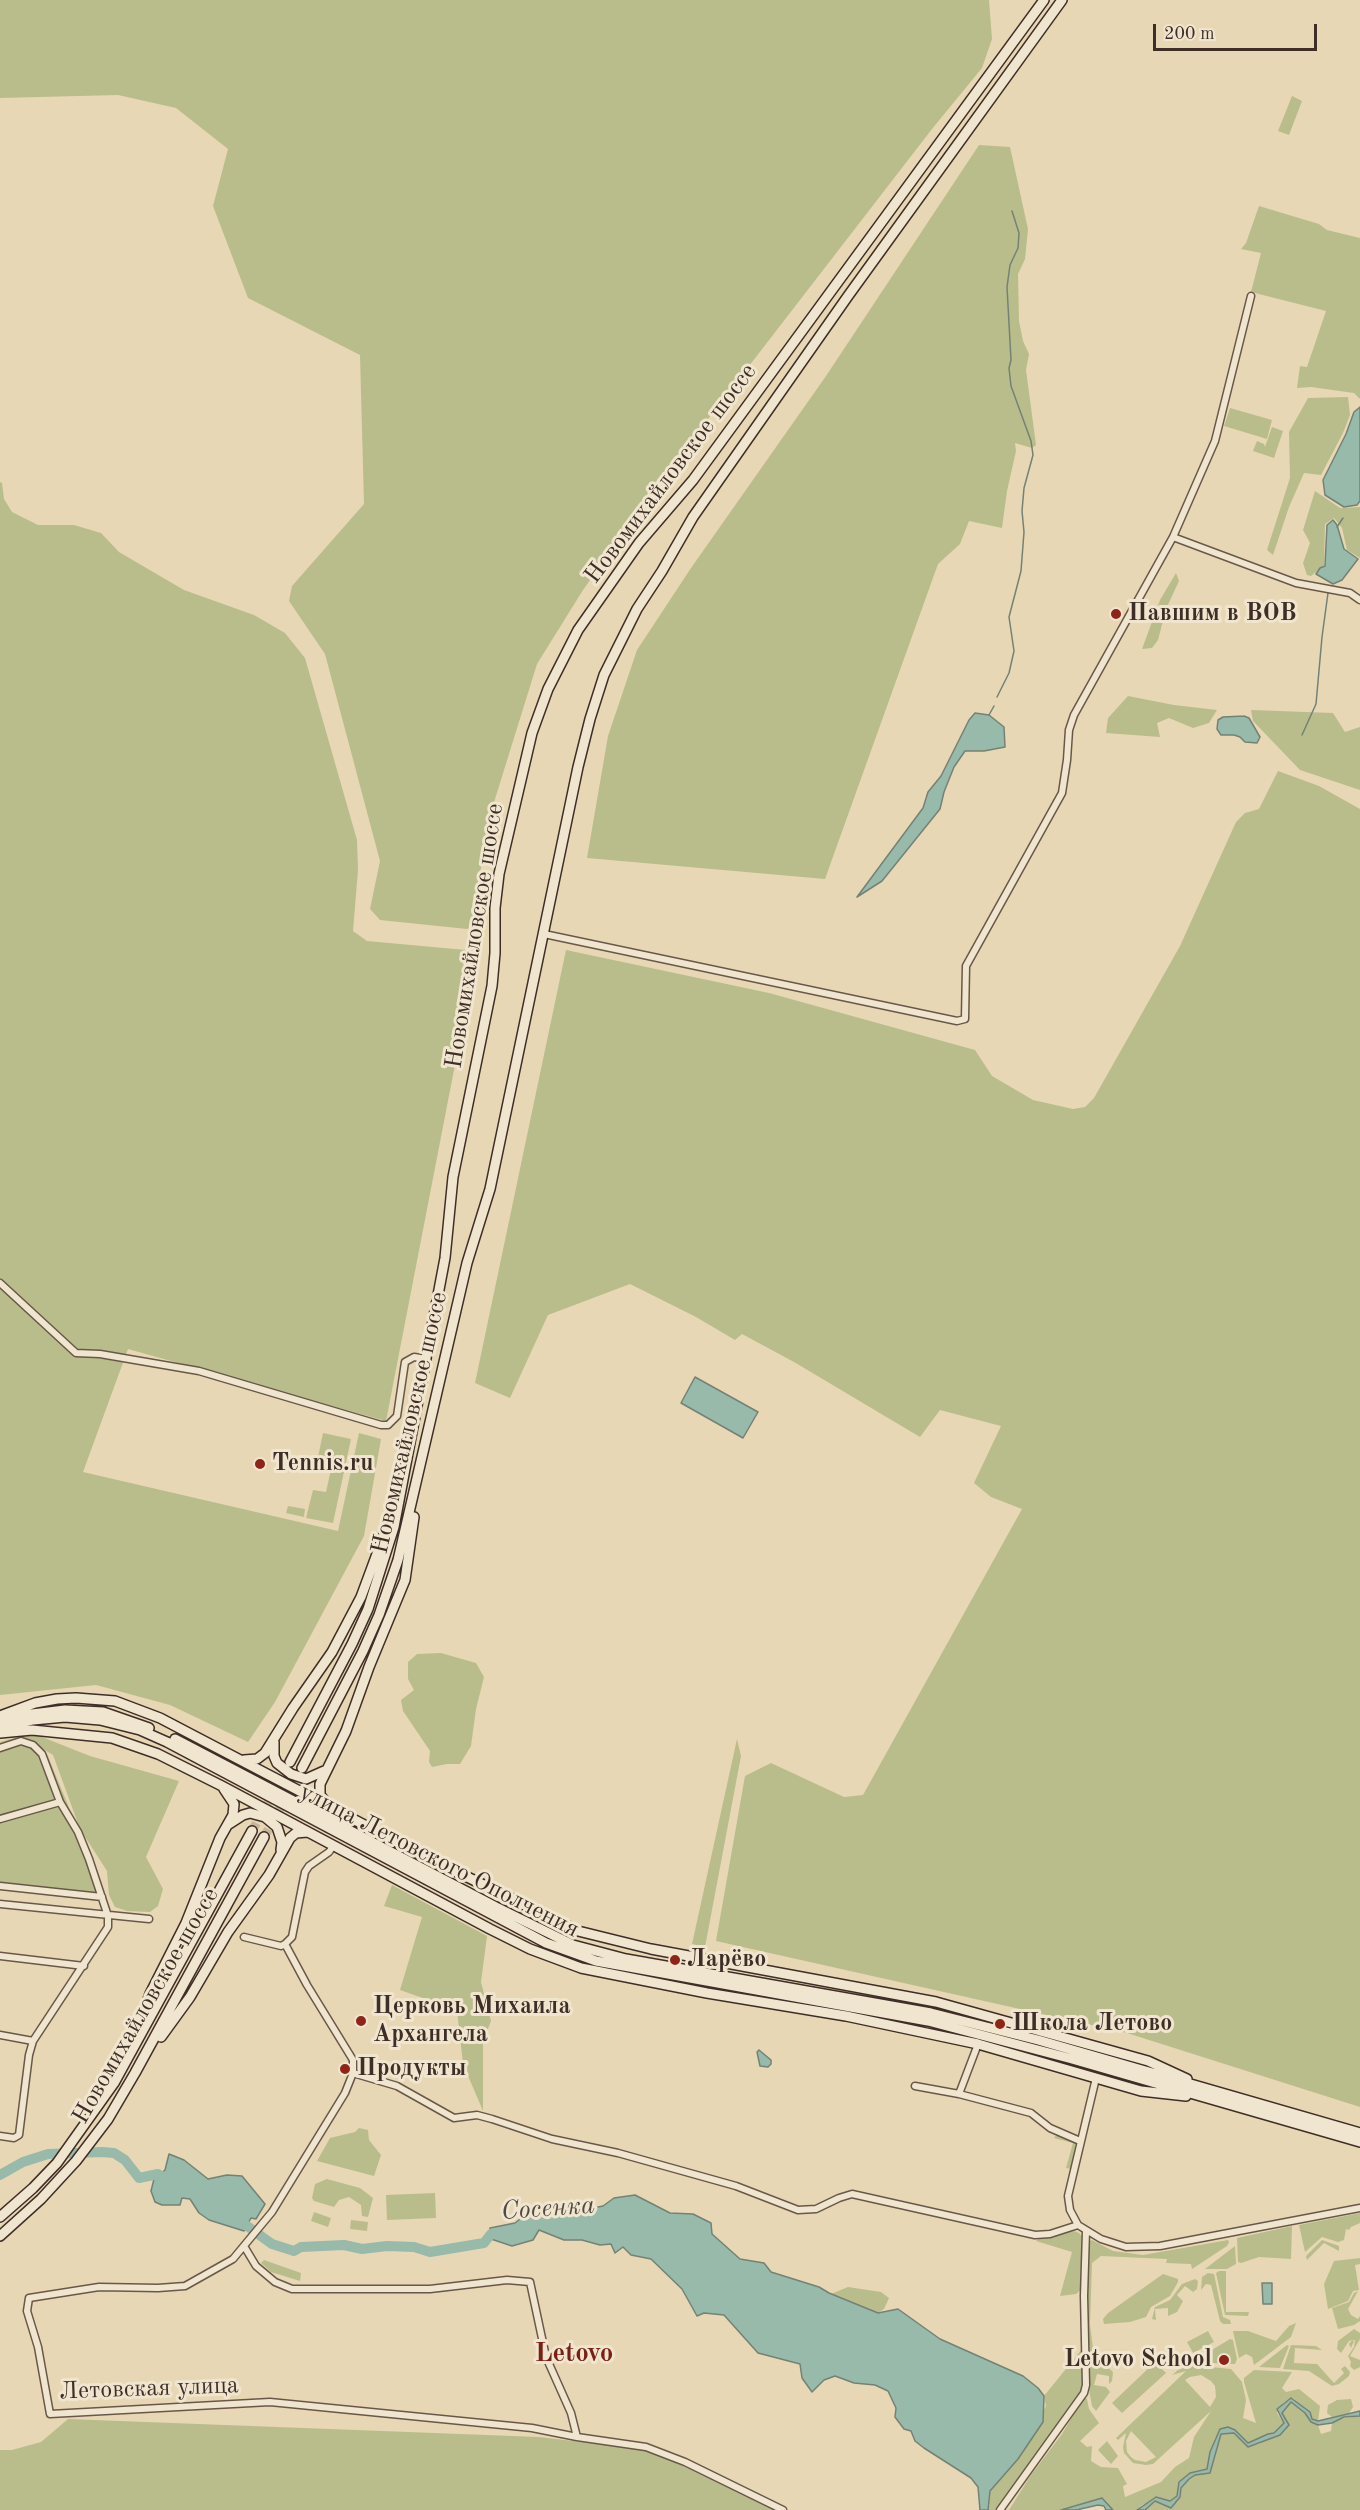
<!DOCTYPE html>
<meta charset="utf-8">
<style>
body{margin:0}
#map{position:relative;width:1360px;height:2510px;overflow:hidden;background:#e8d7b4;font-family:"Old Standard TT",serif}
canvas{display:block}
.scale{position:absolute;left:1153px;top:24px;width:164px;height:27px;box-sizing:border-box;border:3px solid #3f2e27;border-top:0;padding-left:8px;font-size:18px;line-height:21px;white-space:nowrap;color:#3f2e27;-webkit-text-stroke:4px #f0e5ce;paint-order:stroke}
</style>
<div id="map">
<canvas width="1360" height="2510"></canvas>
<div class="scale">200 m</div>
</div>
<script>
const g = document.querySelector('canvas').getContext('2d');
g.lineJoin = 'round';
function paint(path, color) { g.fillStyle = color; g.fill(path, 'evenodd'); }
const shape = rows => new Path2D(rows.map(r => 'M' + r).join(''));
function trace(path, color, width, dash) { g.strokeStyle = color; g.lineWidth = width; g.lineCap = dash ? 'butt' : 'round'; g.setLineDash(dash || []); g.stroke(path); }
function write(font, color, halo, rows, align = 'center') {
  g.font = font + ' "Old Standard TT",serif'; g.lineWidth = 6; g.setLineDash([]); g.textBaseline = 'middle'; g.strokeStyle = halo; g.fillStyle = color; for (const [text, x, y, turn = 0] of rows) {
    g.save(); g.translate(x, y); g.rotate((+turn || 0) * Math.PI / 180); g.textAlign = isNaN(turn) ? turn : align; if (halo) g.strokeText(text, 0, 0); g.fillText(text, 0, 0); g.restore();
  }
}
paint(shape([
 [0,0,989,0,992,39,982,68,932,129,661,480,583,590,537,664,495,799,485,839,473,925,467,929,380,920,370,909,380,861,325,654,289,601,292,586,364,504,360,355,248,298,213,206,228,149,176,108,118,95,0,98],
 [1292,96,1302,101,1289,135,1278,131],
 [979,145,1010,147,1028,229,1025,259,1018,274,1019,321,1023,341,1029,354,1026,370,1036,445,1032,448,1015,443,1016,451,1007,491,1002,528,969,521,960,544,938,564,825,879,587,858,608,736,637,650,691,568,826,376],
 [1259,206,1319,224,1327,230,1360,238,1360,399,1354,393,1311,387,1297,388,1300,366,1307,367,1326,311,1251,292,1261,253,1241,249,1246,243],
 [1348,397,1350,415,1343,433,1321,475,1304,473,1289,507,1273,555,1267,550,1290,478,1289,432,1308,398],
 [1230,408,1272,420,1267,439,1224,426],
 [1272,427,1283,431,1274,458,1253,451,1257,441,1264,444,1265,447],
 [0,482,2,483,4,499,12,512,38,525,74,525,101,533,119,552,184,590,254,615,285,633,305,658,357,840,358,870,353,931,367,941,477,951,386,1421,128,1349,83,1472,338,1531,359,1433,381,1439,364,1536,275,1702,248,1742,170,1705,96,1685,0,1695],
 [1315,491,1340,508,1360,507,1360,558,1347,550,1342,528,1334,518,1325,524,1324,565,1311,576,1307,575,1303,563,1310,543,1303,530],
 [1176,573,1179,581,1166,609,1158,640,1152,648,1142,649,1160,600],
 [1128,696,1174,705,1217,710,1209,723,1193,728,1169,718,1157,723,1160,737,1106,733,1108,718],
 [1251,710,1333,713,1345,732,1360,727,1360,790,1300,770,1253,721],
 [1278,771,1319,786,1360,809,1360,2107,1127,2033,716,1941,745,1776,771,1763,844,1797,863,1795,1022,1509,991,1497,974,1483,1001,1426,940,1410,920,1437,794,1362,742,1334,735,1340,696,1317,630,1284,548,1315,510,1398,475,1383,566,950,769,993,975,1050,992,1076,1033,1100,1073,1109,1085,1107,1094,1098,1180,946,1236,822,1245,813,1259,809],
 [323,1433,351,1439,333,1523,306,1518,313,1490,326,1492,332,1465,317,1462],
 [288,1506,305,1509,304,1517,286,1513],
 [441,1653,476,1663,484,1677,476,1709,471,1746,460,1764,447,1764,432,1767,429,1762,430,1751,403,1711,401,1700,414,1690,408,1679,408,1662,417,1654],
 [32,1733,90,1756,179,1781,146,1857,163,1889,158,1906,150,1912,127,1911,115,1907,109,1895,107,1871,80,1829,53,1755,35,1744,47,1754,108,1902,0,1890,0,1742],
 [737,1739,741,1756,705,1947,692,1944],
 [392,1885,487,1936,481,1982,491,2021,483,2042,483,2111,463,2064,457,2010,400,1990,422,1917,384,1906],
 [359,2128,368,2130,369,2140,381,2155,374,2176,317,2161,330,2138,355,2132],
 [1058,2133,1076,2143,1071,2169,1066,2168,1073,2143,1054,2138],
 [327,2179,360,2188,373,2198,368,2217,362,2216,361,2205,349,2197,339,2200,334,2207,314,2201,312,2198,315,2184],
 [435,2193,436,2218,387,2220,386,2195],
 [314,2212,331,2218,328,2227,311,2221],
 [1360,2213,1360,2223,1351,2227,1349,2230,1346,2229,1344,2240,1338,2242,1322,2237,1305,2252,1299,2225],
 [351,2220,368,2222,367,2231,350,2229],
 [1292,2226,1291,2259,1259,2257,1241,2263,1238,2262,1237,2238],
 [1074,2231,1079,2233,1082,2237,1082,2289,1076,2294,1060,2296,1072,2252,1036,2241,1041,2237],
 [1092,2240,1113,2251,1143,2255,1228,2240,1229,2242,1227,2246,1192,2269,1191,2264,1166,2263,1167,2259,1101,2256,1092,2263,1090,2325,1093,2348,1097,2346,1103,2363,1113,2372,1112,2381,1109,2384,1109,2376,1097,2374,1094,2385,1106,2387,1110,2392,1096,2411,1092,2406,1088,2384,1086,2265,1088,2242],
 [1322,2240,1339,2246,1339,2251,1324,2243,1307,2260,1306,2256],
 [1235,2246,1236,2264,1227,2269,1205,2269],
 [1360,2258,1360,2264,1355,2265,1359,2290,1353,2291,1348,2301,1328,2309,1324,2284,1334,2261],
 [264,2260,301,2273,300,2281,271,2272,261,2263],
 [1219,2271,1226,2271,1226,2312,1249,2312,1248,2316,1225,2315,1216,2273],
 [1208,2273,1214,2274,1223,2317,1230,2320,1231,2324,1223,2324,1220,2321,1211,2285,1206,2284,1201,2290,1202,2277],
 [1163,2274,1178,2279,1178,2282,1170,2296,1151,2307,1146,2317,1130,2322,1104,2324,1103,2319,1108,2313],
 [1195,2279,1198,2281,1197,2289,1193,2292,1185,2286,1177,2295,1183,2301,1177,2312,1168,2316,1168,2308,1155,2309,1156,2320,1152,2319,1155,2307,1170,2300,1182,2284],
 [848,2287,881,2292,889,2298,884,2309,878,2313,831,2294],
 [1358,2291,1348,2309,1351,2315,1358,2319,1360,2316,1360,2321,1354,2325,1338,2329,1332,2308,1349,2302,1354,2293],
 [1296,2323,1291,2337,1254,2365,1252,2357,1246,2354,1239,2358,1233,2331,1248,2331,1276,2341,1289,2326],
 [1354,2329,1360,2333,1360,2339,1350,2356,1360,2360,1360,2367,1354,2370,1350,2366,1351,2362,1348,2356,1354,2347,1355,2340,1352,2340,1354,2341,1351,2348,1349,2344,1352,2340,1349,2341,1341,2353,1337,2349,1338,2341],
 [1208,2331,1214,2342,1193,2353,1187,2342],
 [1230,2339,1233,2340,1237,2359,1235,2364,1192,2362],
 [1287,2345,1289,2346,1280,2368,1259,2367],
 [1291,2345,1316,2346,1322,2350,1295,2348,1294,2363,1317,2364,1334,2383,1344,2373,1341,2369,1345,2366,1350,2372,1349,2376,1339,2384,1332,2386,1309,2371,1283,2369],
 [1082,2349,1082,2385,1080,2394,997,2510,988,2510,990,2491,1018,2459,1046,2406,1044,2396],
 [1155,2362,1166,2373,1122,2413,1112,2403],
 [1189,2365,1231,2369,1242,2382,1246,2400,1243,2418,1256,2423,1244,2382,1244,2378,1254,2370,1292,2372,1282,2388,1286,2392,1299,2389,1320,2406,1318,2421,1312,2419,1294,2399,1291,2398,1283,2403,1277,2413,1284,2423,1274,2434,1268,2434,1248,2443,1238,2433,1228,2427,1215,2438,1208,2468,1196,2471,1179,2482,1177,2496,1170,2502,1162,2498,1142,2505,1137,2510,1113,2510,1108,2508,1106,2502,1099,2499,1061,2510,1009,2510,1031,2475,1062,2434,1084,2397,1087,2399,1089,2409,1099,2423,1080,2441,1087,2447,1092,2446,1091,2461,1101,2467,1118,2468,1127,2484,1123,2486,1125,2497,1161,2482,1175,2467,1189,2458,1194,2437,1211,2411,1153,2464,1146,2465,1133,2463,1124,2453,1123,2447,1126,2433,1118,2440,1116,2438,1186,2371,1172,2375,1178,2370],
 [1201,2375,1211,2381,1215,2386,1216,2397,1210,2407,1185,2380,1190,2377],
 [1131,2431,1156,2457,1146,2462,1135,2460,1131,2457,1127,2452,1126,2441],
 [1351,2399,1353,2407,1349,2413,1332,2417,1327,2413,1328,2405,1337,2400],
 [1291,2401,1318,2425,1321,2434,1331,2431,1332,2423,1339,2419,1360,2416,1360,2510,1145,2510,1155,2501,1165,2504,1181,2496,1181,2489,1189,2479,1195,2475,1210,2473,1221,2434,1234,2433,1248,2447,1259,2444,1286,2430,1282,2413],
 [68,2419,539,2437,650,2450,773,2510,0,2510,0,2450,12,2450,41,2442],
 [1107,2441,1118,2456,1111,2464,1098,2450]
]), '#b9bd8b');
const water = shape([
 [1360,407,1360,501,1357,505,1344,507,1325,495,1323,480,1346,434,1354,412,1360,407],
 [1333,520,1337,525,1344,549,1358,559,1342,580,1333,584,1316,574,1320,568,1325,566,1327,525,1333,520],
 [975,713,989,715,1004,727,1005,747,984,751,965,751,954,767,944,792,940,809,882,881,857,897,923,808,928,792,941,776,969,720,975,713],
 [1244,716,1249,718,1260,737,1257,743,1245,742,1240,737,1234,735,1221,735,1217,729,1218,720,1223,717,1244,716],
 [695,1377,758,1412,743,1438,681,1403,695,1377],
 [759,2050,771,2060,771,2064,768,2067,760,2066,757,2052,759,2050],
 [169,2154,184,2160,208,2179,227,2175,242,2176,265,2204,256,2219,251,2218,244,2231,209,2220,199,2213,190,2199,182,2198,180,2205,162,2205,155,2202,151,2191,154,2179,165,2170,169,2154],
 [635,2195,670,2213,693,2214,711,2223,712,2234,740,2259,764,2263,771,2272,819,2287,829,2293,878,2313,898,2309,940,2339,1023,2376,1038,2388,1044,2396,1043,2422,1018,2459,990,2491,988,2510,980,2510,978,2487,971,2478,924,2448,915,2441,911,2431,904,2429,895,2417,896,2408,888,2391,875,2385,854,2383,835,2376,824,2380,812,2392,802,2378,800,2364,758,2353,724,2315,704,2313,697,2316,682,2289,651,2259,631,2255,623,2247,615,2253,611,2244,600,2245,582,2240,564,2240,539,2230,533,2240,512,2246,491,2239,490,2228,515,2223,530,2211,540,2215,565,2209,573,2203,583,2210,603,2206,614,2198,635,2195],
 [1262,2283,1272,2283,1272,2304,1263,2304,1262,2283],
 [1291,2398,1310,2412,1312,2419,1318,2421,1360,2411,1360,2416,1344,2417,1332,2423,1318,2425,1311,2422,1305,2413,1291,2402,1282,2413,1289,2425,1280,2435,1248,2447,1234,2433,1221,2434,1210,2473,1195,2475,1189,2479,1181,2488,1180,2497,1171,2508,1155,2501,1145,2510,1137,2510,1156,2497,1170,2501,1177,2496,1179,2482,1190,2473,1207,2469,1210,2452,1220,2429,1228,2427,1235,2430,1248,2443,1268,2434,1274,2433,1284,2423,1277,2409,1291,2398],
 [1102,2498,1113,2510,1106,2510,1104,2506,1098,2505,1076,2510,1061,2510,1102,2498]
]);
paint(water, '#97baaa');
trace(water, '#748276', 1.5);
trace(shape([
 [1337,527,1343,518],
 [997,697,1009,673,1014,651,1009,617,1021,571,1024,532,1022,511,1024,488,1033,455,1031,441,1011,386,1009,368,1011,360,1007,287,1010,265,1018,248,1019,233,1012,211],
 [989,715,994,706],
 [1302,735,1316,704,1322,637,1328,593]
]), '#748276', 1.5);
trace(shape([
 [0,2175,23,2162,48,2154,102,2152,114,2153,125,2160,139,2178,158,2174,170,2181],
 [236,2218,272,2244,294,2251,301,2247,344,2245,362,2249,387,2246,414,2247,430,2252,484,2243,491,2234,503,2232]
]), '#97baaa', 10);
trace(shape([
 [252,1831,289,1764],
 [264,1837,301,1771]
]), '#c6b598', 9, [9, 4.5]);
const street = shape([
 [1173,537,1296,583,1350,593,1360,600],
 [544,934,957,1021,965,1019,966,966,1062,793,1067,760,1069,730,1074,715,1173,537,1215,441,1251,296],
 [0,1283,76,1353,100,1354,199,1371,381,1425,388,1425,397,1416,405,1362,414,1357,427,1359],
 [0,1748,21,1741,33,1745,42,1754,60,1802,78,1832,89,1859,108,1916,108,1927,33,2041,29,2055,19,2135,14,2138,0,2136],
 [0,1819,60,1802],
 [0,1886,102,1897],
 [0,1904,149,1919],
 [244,1937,281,1946,285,1944,292,1937,305,1872,309,1866,329,1852,334,1845],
 [285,1944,307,1985,353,2060,353,2073,345,2093,272,2212,233,2259,185,2286,158,2288,99,2287,29,2298,27,2311,38,2347,50,2414,270,2402,532,2428,577,2437,646,2447,685,2462,783,2510],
 [0,1956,84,1966],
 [0,2035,33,2041],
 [353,2073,397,2086,454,2118,477,2115,492,2119,552,2139,618,2153,736,2186,798,2210,816,2209,839,2198,852,2194,1035,2235,1050,2234,1078,2225],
 [1096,2078,1068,2196,1070,2210,1078,2225,1101,2239,1126,2247,1160,2246,1360,2208],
 [915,2086,959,2094,1031,2113,1050,2128,1080,2141],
 [959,2094,978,2044],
 [244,2246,256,2266,275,2282,292,2289,430,2289,507,2280,530,2282,546,2357,571,2413,577,2437],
 [1000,2510,1084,2393,1086,2385,1084,2296,1086,2231]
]);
const secondary = shape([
 [0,1716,35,1703,57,1699,76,1698,115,1701,160,1718,416,1852,578,1931,651,1949,936,2002,1148,2061,1187,2079],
 [0,1721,32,1714,65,1710,103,1712,149,1728],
 [0,1728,33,1720,65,1717,100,1720,140,1730,167,1742,546,1943,596,1961,928,2021,1072,2059,1360,2142],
 [0,1733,32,1730,112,1738,158,1754,220,1785,490,1929,530,1949,581,1968,707,1993,846,2016,978,2044,1141,2091,1186,2096],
 [175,1739,496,1907,573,1945,626,1959,931,2013,1038,2040,1360,2133],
 [274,1742,274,1756,277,1763,291,1774,306,1779,324,1771],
 [244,1760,257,1759,265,1753,293,1708,332,1652,361,1597,394,1508],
 [290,1762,352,1644,368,1609,394,1527,445,1258,453,1177,492,986,495,953,495,908,499,874,532,733,548,689,578,630,639,543,693,480,1044,0],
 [302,1768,363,1651,379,1615,398,1560,467,1263,490,1189,578,767,590,719,604,675,637,609,662,571,693,517,848,296,1062,0],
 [325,1801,320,1795,320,1784,346,1731,369,1667,405,1580,414,1517],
 [229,1824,243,1815,250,1813,265,1817,277,1827,282,1842,281,1850],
 [161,2037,190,1997,228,1932,269,1875,290,1838,296,1833,307,1832],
 [134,2038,150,1994,186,1923,220,1838,233,1815,234,1804,224,1789],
 [0,2217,33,2188,57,2163,114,2083,252,1831],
 [0,2236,41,2199,76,2161,108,2119,135,2073,264,1837]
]);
trace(street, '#69584a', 9);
trace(secondary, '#3f2e27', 12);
trace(street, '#f0e5ce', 6);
trace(secondary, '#f0e5ce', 9);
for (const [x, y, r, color] of [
 [1116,614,6,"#8f2418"],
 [260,1464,6,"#8f2418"],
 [675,1960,6,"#8f2418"],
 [361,2021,6,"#8f2418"],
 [1000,2024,6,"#8f2418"],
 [345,2069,6,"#8f2418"],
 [1224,2360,6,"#8f2418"]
]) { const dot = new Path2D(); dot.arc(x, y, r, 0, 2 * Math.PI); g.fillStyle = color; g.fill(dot); trace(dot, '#f0e5ce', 2); }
write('24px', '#3f2e27', '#f0e5ce', [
 ["Новомихайловское шоссе",671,474,-53],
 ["Новомихайловское шоссе",475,936,-81],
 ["Новомихайловское шоссе",410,1423,-77],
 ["улица Летовского Ополчения",439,1861,27],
 ["Новомихайловское шоссе",146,2006,-60],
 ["Летовская улица",149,2389,-2]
]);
write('bold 24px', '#3f2e27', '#f0e5ce', [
 ["Павшим в ВОВ",1128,614],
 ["Tennis.ru",272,1464],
 ["Ларёво",687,1960],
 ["Церковь Михаила",373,2007],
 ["Архангела",373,2035],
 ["Школа Летово",1012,2024],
 ["Продукты",357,2069],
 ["Letovo School",1212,2360,"right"]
], 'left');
write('italic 26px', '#514a41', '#f0e5ce', [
 ["Сосенка",548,2209,-4]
]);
write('bold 27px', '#7a1f14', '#f0e5ce', [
 ["Letovo",574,2354]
]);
</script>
